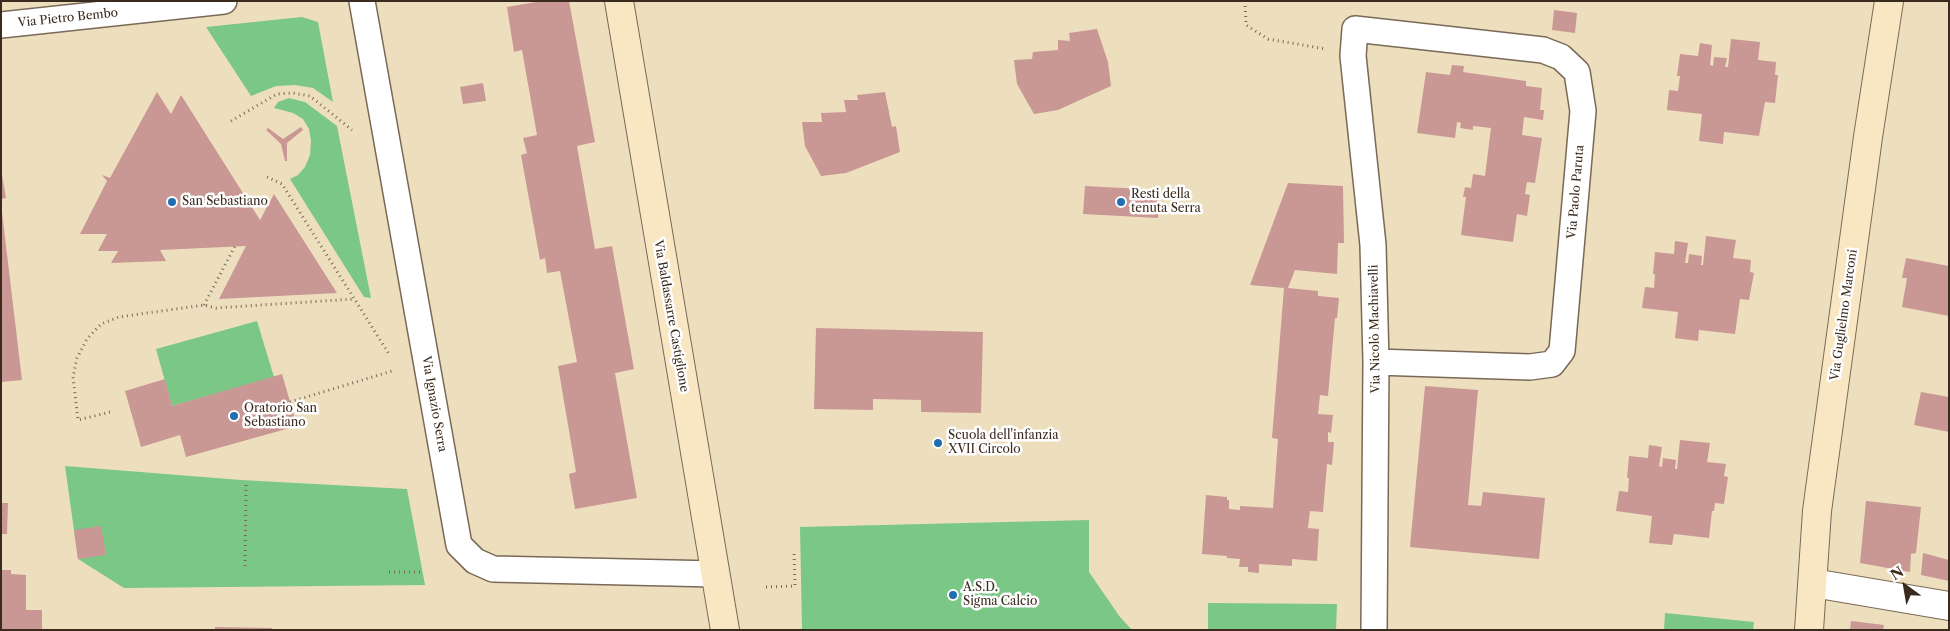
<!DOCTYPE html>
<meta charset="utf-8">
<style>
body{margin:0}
#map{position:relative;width:1950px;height:631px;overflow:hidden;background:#eddfbe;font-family:"Libre Caslon Text",serif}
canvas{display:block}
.frame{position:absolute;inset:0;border:2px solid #3b2a1e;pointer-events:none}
.north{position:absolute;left:1880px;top:561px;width:50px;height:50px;-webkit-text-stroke:4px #fff;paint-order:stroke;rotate:328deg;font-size:14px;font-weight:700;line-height:20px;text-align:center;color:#3b2a1e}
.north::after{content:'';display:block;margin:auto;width:18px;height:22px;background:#3b2a1e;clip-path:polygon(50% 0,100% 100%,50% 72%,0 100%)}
</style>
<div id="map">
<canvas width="1950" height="631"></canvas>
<div class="frame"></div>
<div class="north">N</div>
</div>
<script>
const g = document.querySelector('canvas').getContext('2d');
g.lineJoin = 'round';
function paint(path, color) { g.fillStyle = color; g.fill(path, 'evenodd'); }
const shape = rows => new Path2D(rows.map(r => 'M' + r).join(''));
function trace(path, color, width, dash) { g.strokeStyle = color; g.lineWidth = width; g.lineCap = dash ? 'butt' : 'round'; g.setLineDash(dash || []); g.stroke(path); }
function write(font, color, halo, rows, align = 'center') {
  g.font = font + ' "Libre Caslon Text",serif'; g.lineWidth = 5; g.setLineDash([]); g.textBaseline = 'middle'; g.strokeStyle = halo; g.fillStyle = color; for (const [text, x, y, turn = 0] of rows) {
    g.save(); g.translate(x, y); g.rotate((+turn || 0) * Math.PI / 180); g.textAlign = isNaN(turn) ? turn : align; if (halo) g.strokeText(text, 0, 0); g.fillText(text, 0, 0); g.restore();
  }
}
paint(shape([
 [302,17,318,22,333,102,313,88,295,85,276,86,251,96,206,27],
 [289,98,305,102,337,126,371,298,364,297,290,179,298,175,305,167,310,155,311,141,309,129,303,119,293,113,274,108,278,102],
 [257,321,274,377,172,406,156,349],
 [65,466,241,480,407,489,425,585,124,588,78,559],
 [1089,520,1089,572,1120,617,1132,630,802,630,800,527],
 [1208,603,1337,604,1336,630,1208,630],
 [1665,613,1754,622,1753,630,1664,630]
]), '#7bc786');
paint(shape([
 [542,1,569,1,595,142,577,146,595,249,612,246,634,369,615,373,637,498,575,509,569,474,576,472,558,366,577,362,560,271,547,273,545,258,540,260,521,155,527,153,523,138,537,135,522,50,514,52,507,7],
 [1554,10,1577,13,1575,33,1552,30],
 [1097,29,1108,62,1111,86,1058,110,1034,114,1017,84,1014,60,1032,59,1033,52,1058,50,1058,40,1070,41,1069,33],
 [1731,39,1760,42,1758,60,1776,62,1775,75,1778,75,1775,103,1765,102,1759,136,1724,132,1723,144,1699,141,1702,114,1667,110,1669,90,1678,91,1680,76,1677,76,1680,54,1698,56,1700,43,1712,45,1710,65,1713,66,1714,57,1727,58,1725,67,1728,67],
 [1452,65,1464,66,1463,72,1526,81,1526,86,1542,88,1540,110,1544,110,1543,120,1524,117,1522,135,1542,138,1535,183,1527,182,1525,194,1530,195,1527,216,1517,214,1513,242,1461,235,1466,197,1463,197,1465,187,1471,188,1473,174,1485,176,1491,128,1473,126,1473,130,1460,128,1461,123,1457,122,1455,138,1417,133,1426,72,1450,75],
 [483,83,486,101,463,104,460,87],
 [157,92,171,114,181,95,260,220,274,194,337,293,219,299,246,246,160,250,166,261,111,263,118,251,98,251,107,234,80,234,107,181,102,175,110,178],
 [885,92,892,127,896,126,900,152,846,173,821,176,805,146,802,122,822,122,821,113,846,112,844,100,858,100,857,95],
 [301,127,303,130,287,143,287,161,285,161,281,144,266,130,268,128,283,139],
 [2,175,6,198,1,199,1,176],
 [1288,183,1343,186,1344,243,1338,243,1337,274,1295,270,1288,288,1318,291,1318,296,1339,298,1337,318,1335,318,1328,396,1320,395,1318,414,1333,415,1331,433,1328,432,1328,442,1334,442,1332,465,1327,464,1323,512,1310,511,1308,528,1319,529,1317,561,1292,559,1292,566,1259,564,1259,573,1248,572,1248,567,1239,567,1240,559,1227,558,1227,556,1202,554,1206,495,1227,497,1227,500,1229,500,1229,509,1240,510,1240,506,1273,508,1278,439,1272,438,1284,288,1250,285],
 [1085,186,1160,190,1158,218,1083,214],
 [1,204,22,380,1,382],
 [1706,236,1736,240,1733,258,1751,260,1750,272,1754,273,1749,300,1740,299,1735,334,1699,330,1698,341,1675,338,1678,312,1642,308,1645,287,1654,288,1655,274,1653,274,1655,252,1674,254,1675,241,1688,243,1685,263,1688,263,1689,254,1702,256,1701,265,1703,265],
 [1906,258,1949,266,1949,316,1902,307,1907,278,1902,278],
 [816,328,983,332,981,413,921,412,921,400,873,399,873,410,814,409],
 [282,374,297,426,186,457,180,435,141,447,125,391,165,379,172,406],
 [1425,386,1478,390,1468,505,1481,506,1483,492,1545,498,1539,559,1410,547],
 [1921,392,1949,397,1949,432,1914,425],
 [1680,440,1710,443,1707,462,1726,464,1724,476,1728,477,1724,504,1715,503,1714,511,1712,511,1709,538,1674,534,1672,545,1649,543,1652,516,1616,511,1619,491,1628,492,1629,478,1627,478,1629,456,1648,458,1649,445,1662,447,1659,466,1662,467,1663,458,1676,460,1675,469,1677,469],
 [1866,501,1921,507,1916,553,1911,554,1910,572,1860,563],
 [1,503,8,503,7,534,1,534],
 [101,526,106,555,78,559,74,530],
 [1923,553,1949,560,1949,581,1921,575],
 [1,570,11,570,11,574,26,575,26,610,42,610,42,630,1,630],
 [1851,621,1884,625,1883,630,1850,630],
 [215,627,272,628,272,630,215,630]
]), '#c99794');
const minor = shape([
 [362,1,459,545,475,561,493,569,716,574],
 [1,25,224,1],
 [1374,630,1376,362,1373,245,1353,56,1355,29,1543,50,1561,57,1577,72,1583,111,1562,351,1552,364,1530,367,1376,362]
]);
const tertiary = shape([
 [1813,583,1949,606]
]);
const secondary = shape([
 [619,1,725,630],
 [1809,630,1817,511,1868,137,1889,1]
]);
trace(minor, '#796956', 28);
trace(tertiary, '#796956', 30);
trace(secondary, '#796956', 30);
trace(shape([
 [1245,1,1246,25,1268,39,1326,49],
 [231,121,277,94,293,93,310,96,352,130],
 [267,177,282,184,389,354],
 [204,305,235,246],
 [290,402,392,371],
 [110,412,78,420,73,377,77,358,87,339,101,324,119,317,204,305,216,308,354,299],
 [245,566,246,484],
 [389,572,423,572],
 [766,587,795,586,794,552]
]), '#796956', 3, [1, 4]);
trace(minor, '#fff', 25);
trace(tertiary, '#fff', 28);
trace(secondary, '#f9e7c3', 28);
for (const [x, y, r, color] of [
 [172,202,5,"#1f6fb2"],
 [1121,202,5,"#1f6fb2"],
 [234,416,5,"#1f6fb2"],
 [938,443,5,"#1f6fb2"],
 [953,595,5,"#1f6fb2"]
]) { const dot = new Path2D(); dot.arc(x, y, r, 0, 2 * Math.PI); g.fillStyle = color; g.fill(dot); trace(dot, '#fff', 2); }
write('12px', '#3b2a1e', '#fff', [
 ["Via Pietro Bembo",68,18,-6],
 ["Via Paolo Paruta",1576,192,-85],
 ["Via Guglielmo Marconi",1844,315,-82],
 ["Via Baldassarre Castiglione",671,316,80],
 ["Via Nicolò Machiavelli",1375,329,-91],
 ["Via Ignazio Serra",434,404,80]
]);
write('12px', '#3b2a1e', '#fff', [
 ["Resti della",1131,195],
 ["tenuta Serra",1131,209],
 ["San Sebastiano",182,202],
 ["Oratorio San",244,409],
 ["Sebastiano",244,423],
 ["Scuola dell'infanzia",948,436],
 ["XVII Circolo",948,450],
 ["A.S.D.",963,588],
 ["Sigma Calcio",963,602]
], 'left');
</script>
